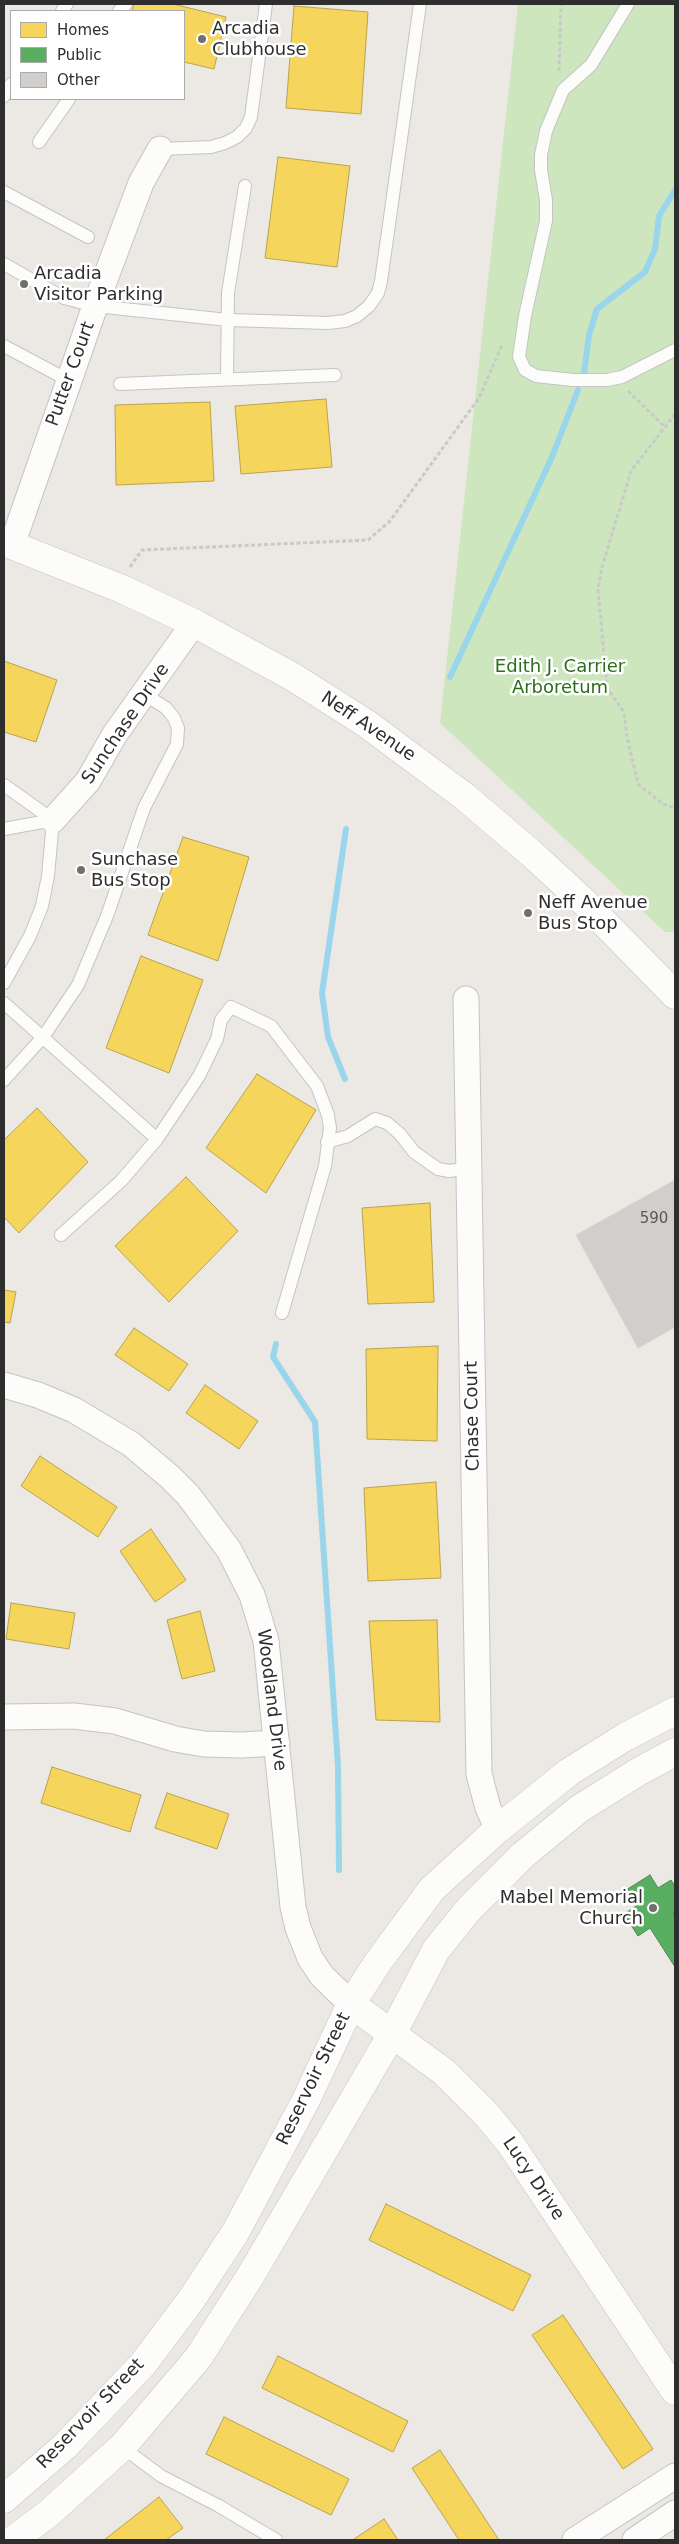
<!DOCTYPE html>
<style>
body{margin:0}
#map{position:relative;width:679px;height:2544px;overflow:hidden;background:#ece8e4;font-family:"DejaVu Sans",sans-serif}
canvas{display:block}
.frame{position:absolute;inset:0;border:5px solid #2e2e2e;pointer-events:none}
.legend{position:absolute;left:10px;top:10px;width:175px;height:90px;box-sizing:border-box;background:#fff;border:1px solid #ababab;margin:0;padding:6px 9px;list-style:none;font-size:15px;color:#2e2e2e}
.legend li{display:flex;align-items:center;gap:10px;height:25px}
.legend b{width:25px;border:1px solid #ababab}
</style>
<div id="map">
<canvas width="679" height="2544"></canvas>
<div class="frame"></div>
<ul class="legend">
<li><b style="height:14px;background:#f6d55c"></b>Homes</li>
<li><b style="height:14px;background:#5aae61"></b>Public</li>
<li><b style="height:14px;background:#d1cecb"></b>Other</li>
</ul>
</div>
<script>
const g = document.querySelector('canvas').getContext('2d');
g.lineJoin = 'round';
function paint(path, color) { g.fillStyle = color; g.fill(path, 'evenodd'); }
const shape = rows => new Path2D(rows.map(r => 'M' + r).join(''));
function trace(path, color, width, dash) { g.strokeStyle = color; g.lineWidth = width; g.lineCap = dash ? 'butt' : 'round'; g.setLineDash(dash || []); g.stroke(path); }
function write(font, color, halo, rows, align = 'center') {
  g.font = font + ' "DejaVu Sans",sans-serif'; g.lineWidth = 5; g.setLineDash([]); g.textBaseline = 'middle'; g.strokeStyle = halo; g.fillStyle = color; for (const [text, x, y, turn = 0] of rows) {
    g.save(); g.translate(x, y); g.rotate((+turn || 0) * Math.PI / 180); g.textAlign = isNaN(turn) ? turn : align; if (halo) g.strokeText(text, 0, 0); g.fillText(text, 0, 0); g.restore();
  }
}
paint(shape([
 [518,4,675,4,675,932,665,932,440,723]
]), '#cee6be');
const homes = shape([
 [134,4,173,4,226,17,214,69,184,62,184,11,132,11,134,4],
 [294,6,368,12,361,114,286,108,294,6],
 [278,157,350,166,337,267,265,258,278,157],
 [326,399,332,467,241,474,235,406,326,399],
 [210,402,214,481,116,485,115,405,210,402],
 [4,661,57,680,36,742,4,732,4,661],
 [183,837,249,857,218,961,148,935,183,837],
 [141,956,203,980,169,1073,106,1048,141,956],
 [257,1074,316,1110,266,1193,206,1148,257,1074],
 [37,1108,88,1162,19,1233,4,1217,4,1140,37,1108],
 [186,1177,238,1231,169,1302,115,1246,186,1177],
 [430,1203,434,1302,368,1304,362,1208,430,1203],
 [4,1290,16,1292,10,1323,4,1322,4,1290],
 [134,1328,188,1364,169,1391,115,1355,134,1328],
 [438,1346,437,1441,367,1439,366,1349,438,1346],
 [205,1385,258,1421,239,1449,186,1413,205,1385],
 [40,1456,117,1507,98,1537,21,1486,40,1456],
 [436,1482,441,1578,368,1581,364,1488,436,1482],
 [151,1529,186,1580,155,1602,120,1551,151,1529],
 [11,1603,75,1613,69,1649,6,1639,11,1603],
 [200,1611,215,1671,182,1679,167,1620,200,1611],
 [437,1620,440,1722,376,1720,369,1621,437,1620],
 [52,1767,141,1795,130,1832,41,1803,52,1767],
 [167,1793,229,1814,217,1849,155,1828,167,1793],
 [386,2204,531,2275,513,2311,369,2240,386,2204],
 [563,2315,653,2449,623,2469,532,2335,563,2315],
 [278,2356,408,2421,393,2452,262,2388,278,2356],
 [224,2417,349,2479,331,2515,206,2454,224,2417],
 [440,2450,499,2540,459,2540,412,2468,440,2450],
 [159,2497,183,2528,166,2540,104,2540,159,2497],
 [384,2519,398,2540,355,2540,354,2539,384,2519]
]);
paint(homes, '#f6d55c');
trace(homes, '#baa34e', 1);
const public = shape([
 [650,1875,658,1888,671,1880,675,1886,675,1912,673,1913,675,1916,675,1967,650,1928,638,1936,624,1914,636,1906,626,1890,650,1875]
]);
paint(public, '#5aae61');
trace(public, '#4d8852', 1);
trace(shape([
 [584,373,589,335,597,309,645,272,655,249,659,216,675,190],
 [450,677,552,457,578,390],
 [345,1079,328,1037,322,993,346,829],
 [276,1344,273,1357,315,1422,338,1766,339,1870]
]), '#99d6ec', 6);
const building = shape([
 [675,1180,675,1327,638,1348,576,1235,675,1180]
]);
paint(building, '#d1cecb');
trace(building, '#d7d4d0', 1);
const service = shape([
 [628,4,591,65,563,90,546,131,541,155,541,170,546,200,546,221,525,316,519,357,525,370,536,376,573,380,607,380,622,377,675,350],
 [62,11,67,4],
 [119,11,126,4],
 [4,96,11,84],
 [39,142,69,99],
 [160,149,211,147,225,143,237,137,246,128,251,117,266,4],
 [4,192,88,237],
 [4,264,64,298,95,306,228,320,328,323,345,321,357,316,369,306,378,293,381,281,420,4],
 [4,346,68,380],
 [227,378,228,293,245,186],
 [120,384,335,375],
 [4,785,53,820],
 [4,829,53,820],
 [4,983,30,936,42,906,48,876,53,820],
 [4,1003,157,1139],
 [4,1080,43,1037,78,985,107,916,144,808,177,744,178,728,174,718,166,708,144,694],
 [327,1142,348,1136,375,1119,387,1123,400,1134,414,1152,438,1169,449,1171,469,1168],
 [61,1235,121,1181,157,1139,199,1076,217,1039,221,1020,231,1007,271,1026,317,1086,328,1115,330,1128,325,1166,282,1313],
 [122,2447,161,2476,219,2506,276,2540]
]);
const minor = shape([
 [12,545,95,306,141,183,160,149],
 [53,820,88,781,115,734,194,623],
 [466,999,479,1774,488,1808,498,1829],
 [4,1385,38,1395,74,1410,131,1444,170,1477,188,1495,229,1550,252,1595,266,1641,293,1907,298,1928,310,1958,322,1976,351,2004],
 [4,1717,74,1716,115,1721,175,1739,204,1744,241,1745,277,1743],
 [575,2540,675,2476],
 [635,2540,675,2513]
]);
const tertiary = shape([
 [351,2004,444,2072,487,2115,510,2143,675,2391]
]);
const secondary = shape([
 [4,542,122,589,194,623,293,677,367,724,465,797,532,854,583,901,675,995],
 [4,2499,65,2446,143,2364,191,2300,235,2233,306,2100,351,2004,378,1962,432,1889,498,1829,569,1772,625,1737,675,1711],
 [13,2540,49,2513,122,2447,198,2358,251,2275,392,2034,436,1950,469,1909,523,1855,579,1809,638,1772,675,1752]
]);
trace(service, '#c5c4c5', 14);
trace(minor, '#c5c4c5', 27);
trace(tertiary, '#c5c4c5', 29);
trace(secondary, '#c5c4c5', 29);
trace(shape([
 [559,71,561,4],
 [628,391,665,427],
 [675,414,631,471,602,567,598,589,607,688,624,712,627,737,638,784,663,804,675,808],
 [130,567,142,550,368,540,390,521,479,398,502,345]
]), '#c9c9c8', 3, [4, 2.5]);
trace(service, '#fcfcfb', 12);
trace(minor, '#fcfcfb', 25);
trace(tertiary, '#fcfcfb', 28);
trace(secondary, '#fcfcfb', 28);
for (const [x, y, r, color] of [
 [202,39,5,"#706f6e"],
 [24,284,5,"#706f6e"],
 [81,870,5,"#706f6e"],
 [528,913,5,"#706f6e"],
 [653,1908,5,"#706f6e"]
]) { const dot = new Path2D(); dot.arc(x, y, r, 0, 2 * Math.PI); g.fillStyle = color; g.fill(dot); trace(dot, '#fff', 2); }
write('15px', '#585857', null, [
 ["590",654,1219]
]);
write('18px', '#2e2e2e', '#fff', [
 ["Arcadia",212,29],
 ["Clubhouse",212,50],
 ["Arcadia",34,274],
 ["Visitor Parking",34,295],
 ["Sunchase",91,860],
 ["Bus Stop",91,881],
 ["Neff Avenue",538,903],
 ["Bus Stop",538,924],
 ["Mabel Memorial",643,1898,"right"],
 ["Church",643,1919,"right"]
], 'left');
write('18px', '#2e2e2e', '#fff', [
 ["Putter Court",71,374,-70],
 ["Sunchase Drive",126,724,-56],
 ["Neff Avenue",368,727,34],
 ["Chase Court",473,1416,-91],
 ["Woodland Drive",271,1700,83],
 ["Reservoir Street",314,2079,-64],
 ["Lucy Drive",533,2179,56],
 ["Reservoir Street",91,2414,-46]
]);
write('18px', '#2c6e1b', '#fff', [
 ["Edith J. Carrier",560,667],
 ["Arboretum",560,688]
]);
</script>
